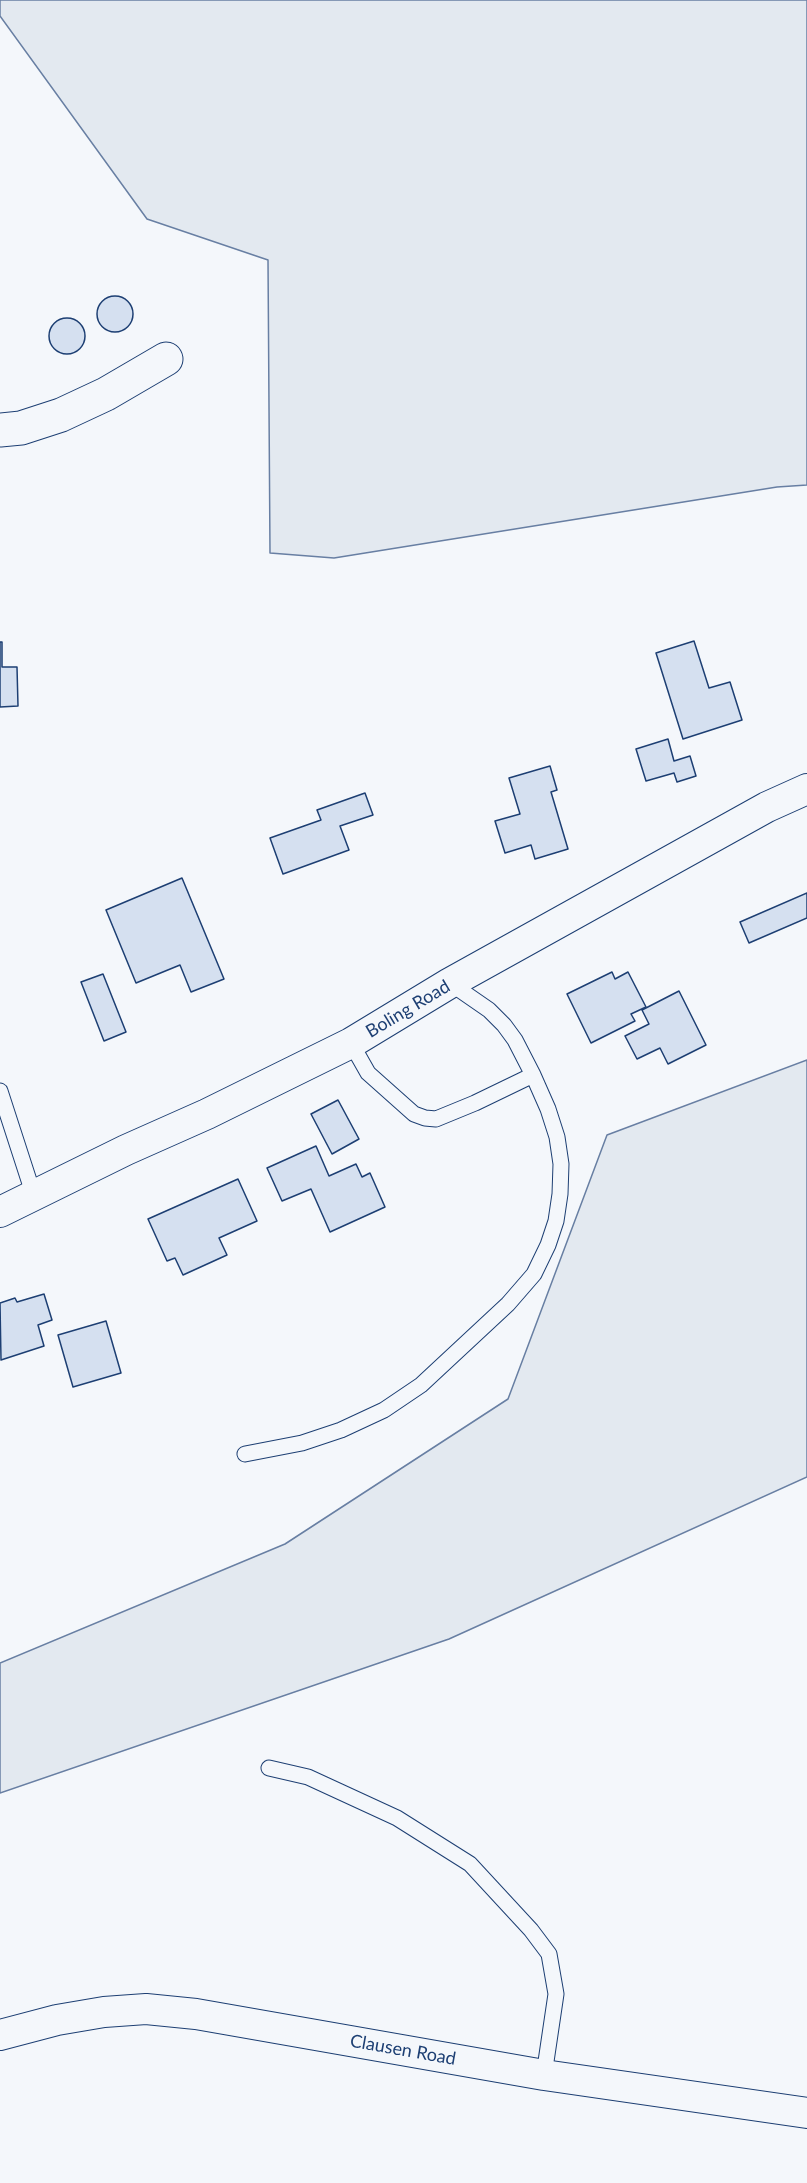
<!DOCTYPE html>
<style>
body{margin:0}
canvas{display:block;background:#f4f7fb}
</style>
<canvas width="807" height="2183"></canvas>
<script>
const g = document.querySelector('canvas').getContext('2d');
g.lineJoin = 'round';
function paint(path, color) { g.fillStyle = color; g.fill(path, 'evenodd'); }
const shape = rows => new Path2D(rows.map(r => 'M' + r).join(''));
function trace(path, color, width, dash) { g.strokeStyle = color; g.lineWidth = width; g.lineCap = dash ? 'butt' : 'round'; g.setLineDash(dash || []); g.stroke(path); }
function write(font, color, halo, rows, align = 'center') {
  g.font = font + ' Lato,sans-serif'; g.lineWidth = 4.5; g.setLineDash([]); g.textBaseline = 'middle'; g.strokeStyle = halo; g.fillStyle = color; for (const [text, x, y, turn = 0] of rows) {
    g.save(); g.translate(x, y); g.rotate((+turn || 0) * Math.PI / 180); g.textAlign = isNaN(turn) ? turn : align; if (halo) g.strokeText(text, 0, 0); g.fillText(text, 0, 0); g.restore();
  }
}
const green = shape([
 [0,0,807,0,807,485,777,487,334,558,270,553,268,260,147,219,0,16,0,0],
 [807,1060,807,1477,449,1639,0,1793,0,1663,285,1544,508,1399,607,1135,807,1060]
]);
paint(green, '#e3e9f0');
trace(green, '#687fa3', 1.5);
const building = shape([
 '97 314a18 18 0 1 1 36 0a18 18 0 1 1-36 0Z',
 '49 336a18 18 0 1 1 36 0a18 18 0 1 1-36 0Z',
 [694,641,709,688,730,682,742,720,683,739,656,653,694,641],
 [0,642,2,642,2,667,17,667,18,706,0,707,0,642],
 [668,739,674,761,690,756,696,776,677,782,674,773,646,781,636,749,668,739],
 [550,766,557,790,551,792,568,849,535,859,531,845,505,853,495,821,520,814,509,778,550,766],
 [365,793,373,815,340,826,349,850,283,874,270,838,321,820,317,810,365,793],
 [182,878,224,979,191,992,180,965,136,983,106,910,182,878],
 [807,893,807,918,749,943,740,922,807,893],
 [612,972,615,979,628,972,646,1007,631,1014,635,1021,591,1043,567,994,612,972],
 [103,974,126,1032,104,1041,81,982,103,974],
 [679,991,706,1045,668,1064,660,1048,637,1059,625,1036,649,1024,642,1010,679,991],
 [338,1100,359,1139,332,1154,311,1114,338,1100],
 [316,1146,329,1176,356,1164,362,1177,370,1173,385,1207,330,1232,311,1189,282,1201,267,1168,316,1146],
 [238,1179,257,1221,219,1238,227,1255,183,1275,175,1258,167,1261,148,1219,238,1179],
 [44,1294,52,1320,38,1325,44,1346,1,1360,0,1303,15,1298,17,1302,44,1294],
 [106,1321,121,1373,73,1387,58,1335,106,1321]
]);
paint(building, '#d5e0f0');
trace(building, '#1d3f73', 1.5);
const service = shape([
 [351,1043,368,1073,414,1114,425,1118,436,1119,475,1103,533,1075,515,1040,504,1025,489,1010,450,983],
 [0,1091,34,1196],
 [245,1454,302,1443,341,1430,384,1410,421,1385,508,1304,534,1274,548,1245,556,1221,560,1194,561,1164,557,1137,548,1109,533,1075],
 [269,1768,308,1777,397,1818,470,1864,531,1930,549,1954,556,1994,544,2075]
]);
const minor = shape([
 [0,1212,126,1150,207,1114,351,1043,450,983,767,807,807,789],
 [0,2035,57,2020,104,2012,146,2009,196,2014,544,2075,807,2113]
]);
const tertiary = shape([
 [0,430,21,428,61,415,106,394,166,359]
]);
trace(service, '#1d3f73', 17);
trace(minor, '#1d3f73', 32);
trace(tertiary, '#1d3f73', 35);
trace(service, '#f4f7fb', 15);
trace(minor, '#f4f7fb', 30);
trace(tertiary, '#f4f7fb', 33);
write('18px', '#1d3f73', '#f4f7fb', [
 ["Boling Road",408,1009,-31],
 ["Clausen Road",403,2050,10]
]);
</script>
